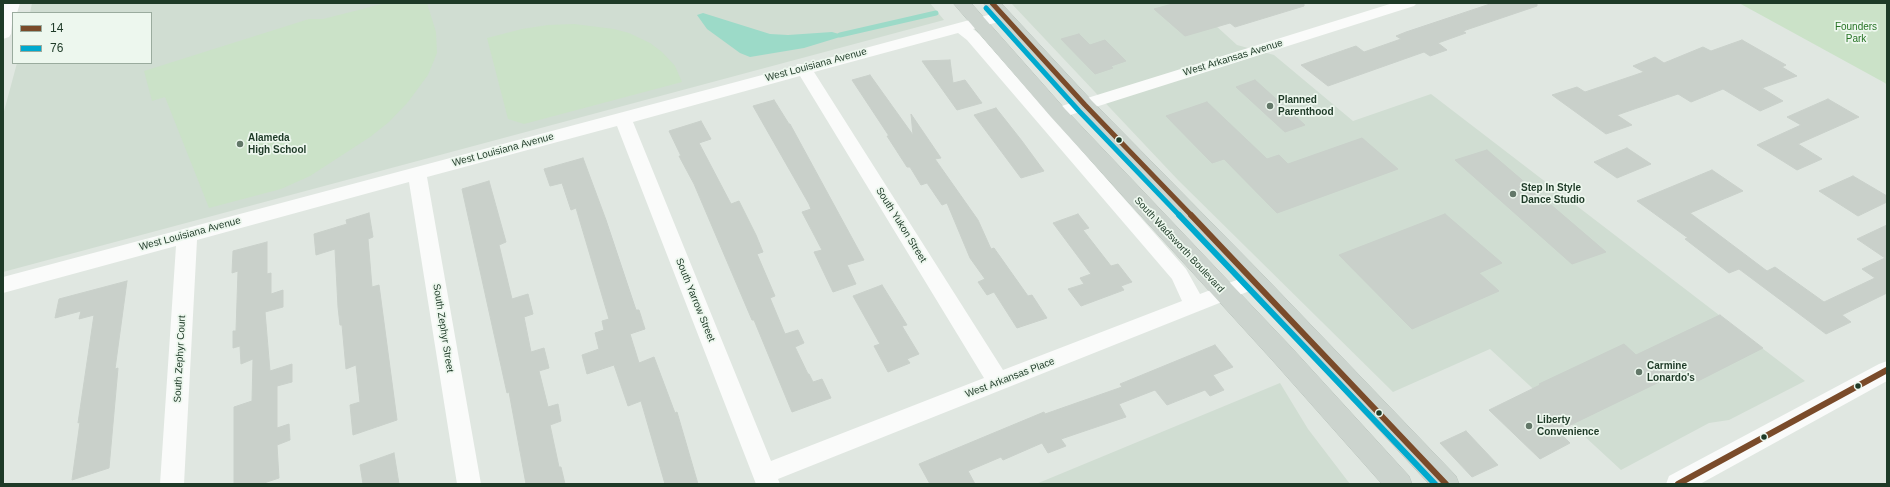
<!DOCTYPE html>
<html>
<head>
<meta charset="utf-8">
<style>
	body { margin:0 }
	#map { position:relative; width:1890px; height:487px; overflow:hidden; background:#e0e7e1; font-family:Arial,sans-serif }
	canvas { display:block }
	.frame { position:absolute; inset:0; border:4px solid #1e3a27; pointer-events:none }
	.legend { position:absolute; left:12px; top:12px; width:140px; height:52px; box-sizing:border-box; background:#edf7ee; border:1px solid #9aab9e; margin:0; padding:5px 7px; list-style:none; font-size:12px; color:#1e3a27 }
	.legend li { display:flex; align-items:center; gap:8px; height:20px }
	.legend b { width:20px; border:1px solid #9aab9e }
</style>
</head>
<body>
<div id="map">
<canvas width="1890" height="487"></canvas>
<div class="frame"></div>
<ul class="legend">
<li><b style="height:5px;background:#7a4b2a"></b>14</li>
<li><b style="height:5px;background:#00a9ce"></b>76</li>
</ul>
</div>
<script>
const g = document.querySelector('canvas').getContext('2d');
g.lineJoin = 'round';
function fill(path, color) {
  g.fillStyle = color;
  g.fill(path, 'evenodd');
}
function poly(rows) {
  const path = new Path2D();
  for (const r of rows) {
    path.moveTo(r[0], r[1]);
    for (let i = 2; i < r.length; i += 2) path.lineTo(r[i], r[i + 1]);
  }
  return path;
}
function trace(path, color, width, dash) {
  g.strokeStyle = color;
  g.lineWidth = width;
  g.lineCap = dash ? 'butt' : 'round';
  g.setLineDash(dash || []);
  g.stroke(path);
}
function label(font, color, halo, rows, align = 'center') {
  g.font = font + ' Arial,sans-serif';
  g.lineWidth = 3.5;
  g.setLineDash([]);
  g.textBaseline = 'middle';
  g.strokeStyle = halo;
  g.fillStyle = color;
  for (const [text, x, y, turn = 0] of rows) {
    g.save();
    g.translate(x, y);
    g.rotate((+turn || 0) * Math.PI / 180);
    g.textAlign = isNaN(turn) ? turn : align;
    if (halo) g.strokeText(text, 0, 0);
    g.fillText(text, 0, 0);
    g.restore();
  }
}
fill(poly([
	[32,3,930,3,944,20,3,272,3,115,17,63,151,63,151,13,30,13],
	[1011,3,1191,3,1237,45,1274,55,1353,121,1431,94,1805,381,1729,420,1709,423,1621,470,1490,349,1393,392,1178,180],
	[1280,383,1308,429,1350,484,1036,484]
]), '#d0ddd2');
fill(poly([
	[386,3,427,3,436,32,437,53,428,75,408,102,389,122,370,137,310,176,281,189,209,208,165,97,152,101,144,71,309,19,323,19],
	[1739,3,1887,4,1887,85,1885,83],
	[574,24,614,29,629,33,650,43,662,52,675,66,682,82,524,124,508,119,487,38,522,29,548,25]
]), '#cbe2c8');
fill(poly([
	[703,13,770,34,788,35,832,32,839,34,840,37,804,48,750,57,740,53,707,29,697,15]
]), '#9cdac8');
trace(poly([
	[840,35,936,13]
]), '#9cdac8', 5);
const building = poly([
	[1176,3,1304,3,1304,6,1235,27,1230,23,1185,36,1154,9,1176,3],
	[1493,3,1537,3,1537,6,1463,31,1466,33,1438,43,1447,50,1430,56,1424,52,1328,86,1301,65,1356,46,1364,52,1401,39,1396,36,1406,32,1493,3],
	[1079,34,1090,45,1105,40,1126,61,1111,66,1113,68,1095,74,1061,39,1079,34],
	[1742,40,1786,65,1782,67,1797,76,1762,88,1783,101,1760,111,1723,89,1691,102,1678,94,1617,115,1632,125,1606,134,1552,95,1577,87,1585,92,1644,72,1633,66,1655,57,1664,63,1703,47,1711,51,1742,40],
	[950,60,953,83,965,80,982,103,957,110,922,61,950,60],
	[870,75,913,135,911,114,941,158,935,159,978,220,991,249,994,248,1028,296,1032,295,1047,318,1017,328,994,292,987,295,978,282,985,279,970,258,947,203,942,205,927,183,921,185,910,167,907,167,887,136,889,136,852,80,870,75],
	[1255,80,1305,125,1285,132,1236,87,1255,80],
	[1828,99,1859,117,1798,144,1822,159,1797,170,1757,145,1801,125,1787,117,1828,99],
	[774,100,789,124,790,124,864,260,847,265,856,284,833,292,814,252,822,250,802,212,811,209,809,204,753,106,774,100],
	[1207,102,1267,159,1279,155,1288,164,1362,138,1398,169,1277,213,1224,159,1212,163,1166,116,1207,102],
	[996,108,1022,141,1044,171,1021,178,974,115,996,108],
	[701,121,711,139,699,143,731,204,739,201,756,235,763,252,757,254,775,296,770,298,785,334,798,330,804,343,795,347,808,374,809,374,813,382,822,379,831,398,792,412,754,320,752,320,694,184,679,156,681,156,669,131,701,121],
	[1627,148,1651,164,1617,178,1594,162,1627,148],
	[1487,150,1606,252,1572,264,1455,160,1487,150],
	[583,158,606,220,636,310,639,310,645,329,630,334,639,363,654,357,675,413,677,412,698,484,665,484,641,401,628,406,614,365,587,374,582,355,599,349,595,333,604,330,602,321,609,319,576,208,571,210,562,183,550,186,544,169,583,158],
	[1712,170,1743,191,1690,213,1767,271,1775,267,1824,302,1875,278,1862,269,1885,258,1857,239,1887,225,1887,293,1842,315,1851,322,1826,334,1739,269,1729,273,1685,239,1688,238,1637,201,1712,170],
	[1853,176,1887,196,1887,202,1858,216,1819,191,1853,176],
	[489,181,506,242,499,245,512,299,528,294,533,314,524,317,531,352,544,348,549,368,539,371,548,407,558,404,561,421,550,425,559,467,561,467,565,484,526,484,509,392,507,393,462,189,489,181],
	[369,213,373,237,368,239,372,287,379,285,397,420,353,435,350,405,360,402,356,365,346,369,342,325,340,325,338,307,335,249,316,255,314,234,347,224,346,220,369,213],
	[1078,214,1089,228,1083,230,1111,266,1118,264,1132,282,1121,286,1124,290,1081,306,1068,289,1084,284,1080,278,1091,274,1053,223,1078,214],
	[1445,214,1502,263,1479,273,1499,291,1412,329,1339,255,1445,214],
	[267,242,267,274,271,273,271,294,283,290,283,307,265,312,270,371,292,364,292,382,277,386,277,428,289,424,290,440,277,445,279,478,261,484,234,484,234,407,252,401,253,359,241,364,240,346,233,348,233,331,236,331,238,271,232,273,233,251,267,242],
	[127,281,115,369,118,368,109,468,72,480,80,422,78,423,94,315,79,319,81,311,55,318,59,299,127,281],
	[882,285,907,325,902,326,919,354,907,359,910,363,888,372,874,346,880,344,853,296,882,285],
	[1720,315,1763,348,1698,381,1684,370,1558,431,1570,443,1540,459,1489,410,1540,385,1539,384,1624,344,1636,355,1720,315],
	[1215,345,1233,367,1213,375,1224,390,1210,396,1205,390,1167,405,1155,390,1119,404,1126,417,1061,439,1066,446,1048,453,1042,443,1003,460,1001,457,968,471,975,484,930,484,919,464,1044,412,1045,414,1122,387,1120,384,1215,345],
	[1466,431,1498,465,1472,477,1440,443,1466,431],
	[394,453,399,484,363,484,360,465,394,453]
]);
fill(building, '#c9d0ca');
trace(building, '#c9d0ca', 1);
const major = poly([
	[953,3,971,3,1065,109,1291,347,1409,476,1412,484,1382,484,1273,361,1051,117,953,3],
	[983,3,1001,3,1092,101,1263,275,1456,476,1459,484,1429,484,1247,287,1078,109,983,3]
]);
trace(major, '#bac4bd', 1);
fill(poly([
	[4,3,20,3,17,13,13,13,11,34,9,37,3,39,4,3],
	[1393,3,1417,3,1414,6,1064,117,1058,119,1052,117,1186,269,1200,294,1255,273,1262,276,1265,281,1262,286,778,479,780,484,756,484,617,126,427,177,481,484,457,484,409,182,197,240,184,484,160,484,176,246,3,293,3,277,796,66,797,64,806,64,1003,11,1009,13,1011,16,1009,19,973,29,979,34,1050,115,1049,113,1052,109,1393,3],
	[958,33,967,40,1172,279,1182,301,1003,370,814,72,958,33],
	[800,76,984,378,771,461,633,122,800,76],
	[1887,361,1887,381,1700,484,1666,484,1669,476,1879,364,1887,361]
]), '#fafbfa');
fill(major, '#ccd4ce');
trace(poly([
	[992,3,1085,105,1192,216]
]), '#7a4b2a', 5);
trace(poly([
	[1191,215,1446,484],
	[1678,484,1887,370]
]), '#7a4b2a', 6);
trace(poly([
	[986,8,1079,111,1180,216]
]), '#00a9ce', 5);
trace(poly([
	[1179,215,1435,484]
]), '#00a9ce', 6);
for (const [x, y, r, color] of [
	[1270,106,4,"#627768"],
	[1119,140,3.5,"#1e3a27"],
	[240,144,4,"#627768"],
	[1513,194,4,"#627768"],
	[1639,372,4,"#627768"],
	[1858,386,3.5,"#1e3a27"],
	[1379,413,3.5,"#1e3a27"],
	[1529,426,4,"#627768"],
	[1764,437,3.5,"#1e3a27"]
]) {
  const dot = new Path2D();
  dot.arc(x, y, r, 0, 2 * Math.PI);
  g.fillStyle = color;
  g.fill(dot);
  trace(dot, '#edf7ee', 1.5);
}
label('10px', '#277325', '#edf7ee', [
	["Founders",1856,27],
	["Park",1856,39]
]);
label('10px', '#1e3a27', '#edf7ee', [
	["West Arkansas Avenue",1233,58,-17],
	["West Louisiana Avenue",816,65,-15],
	["West Louisiana Avenue",503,150,-15],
	["South Yukon Street",901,225,58],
	["West Louisiana Avenue",190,234,-15],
	["South Wadsworth Boulevard",1179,245,47],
	["South Yarrow Street",695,300,68],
	["South Zephyr Street",443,328,81],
	["South Zephyr Court",180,359,-87],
	["West Arkansas Place",1010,378,-21]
]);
label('bold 10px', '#1e3a27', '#edf7ee', [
	["Planned",1278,100],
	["Parenthood",1278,112],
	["Alameda",248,138],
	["High School",248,150],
	["Step In Style",1521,188],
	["Dance Studio",1521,200],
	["Carmine",1647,366],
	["Lonardo's",1647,378],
	["Liberty",1537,420],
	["Convenience",1537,432]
], 'left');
</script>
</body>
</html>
